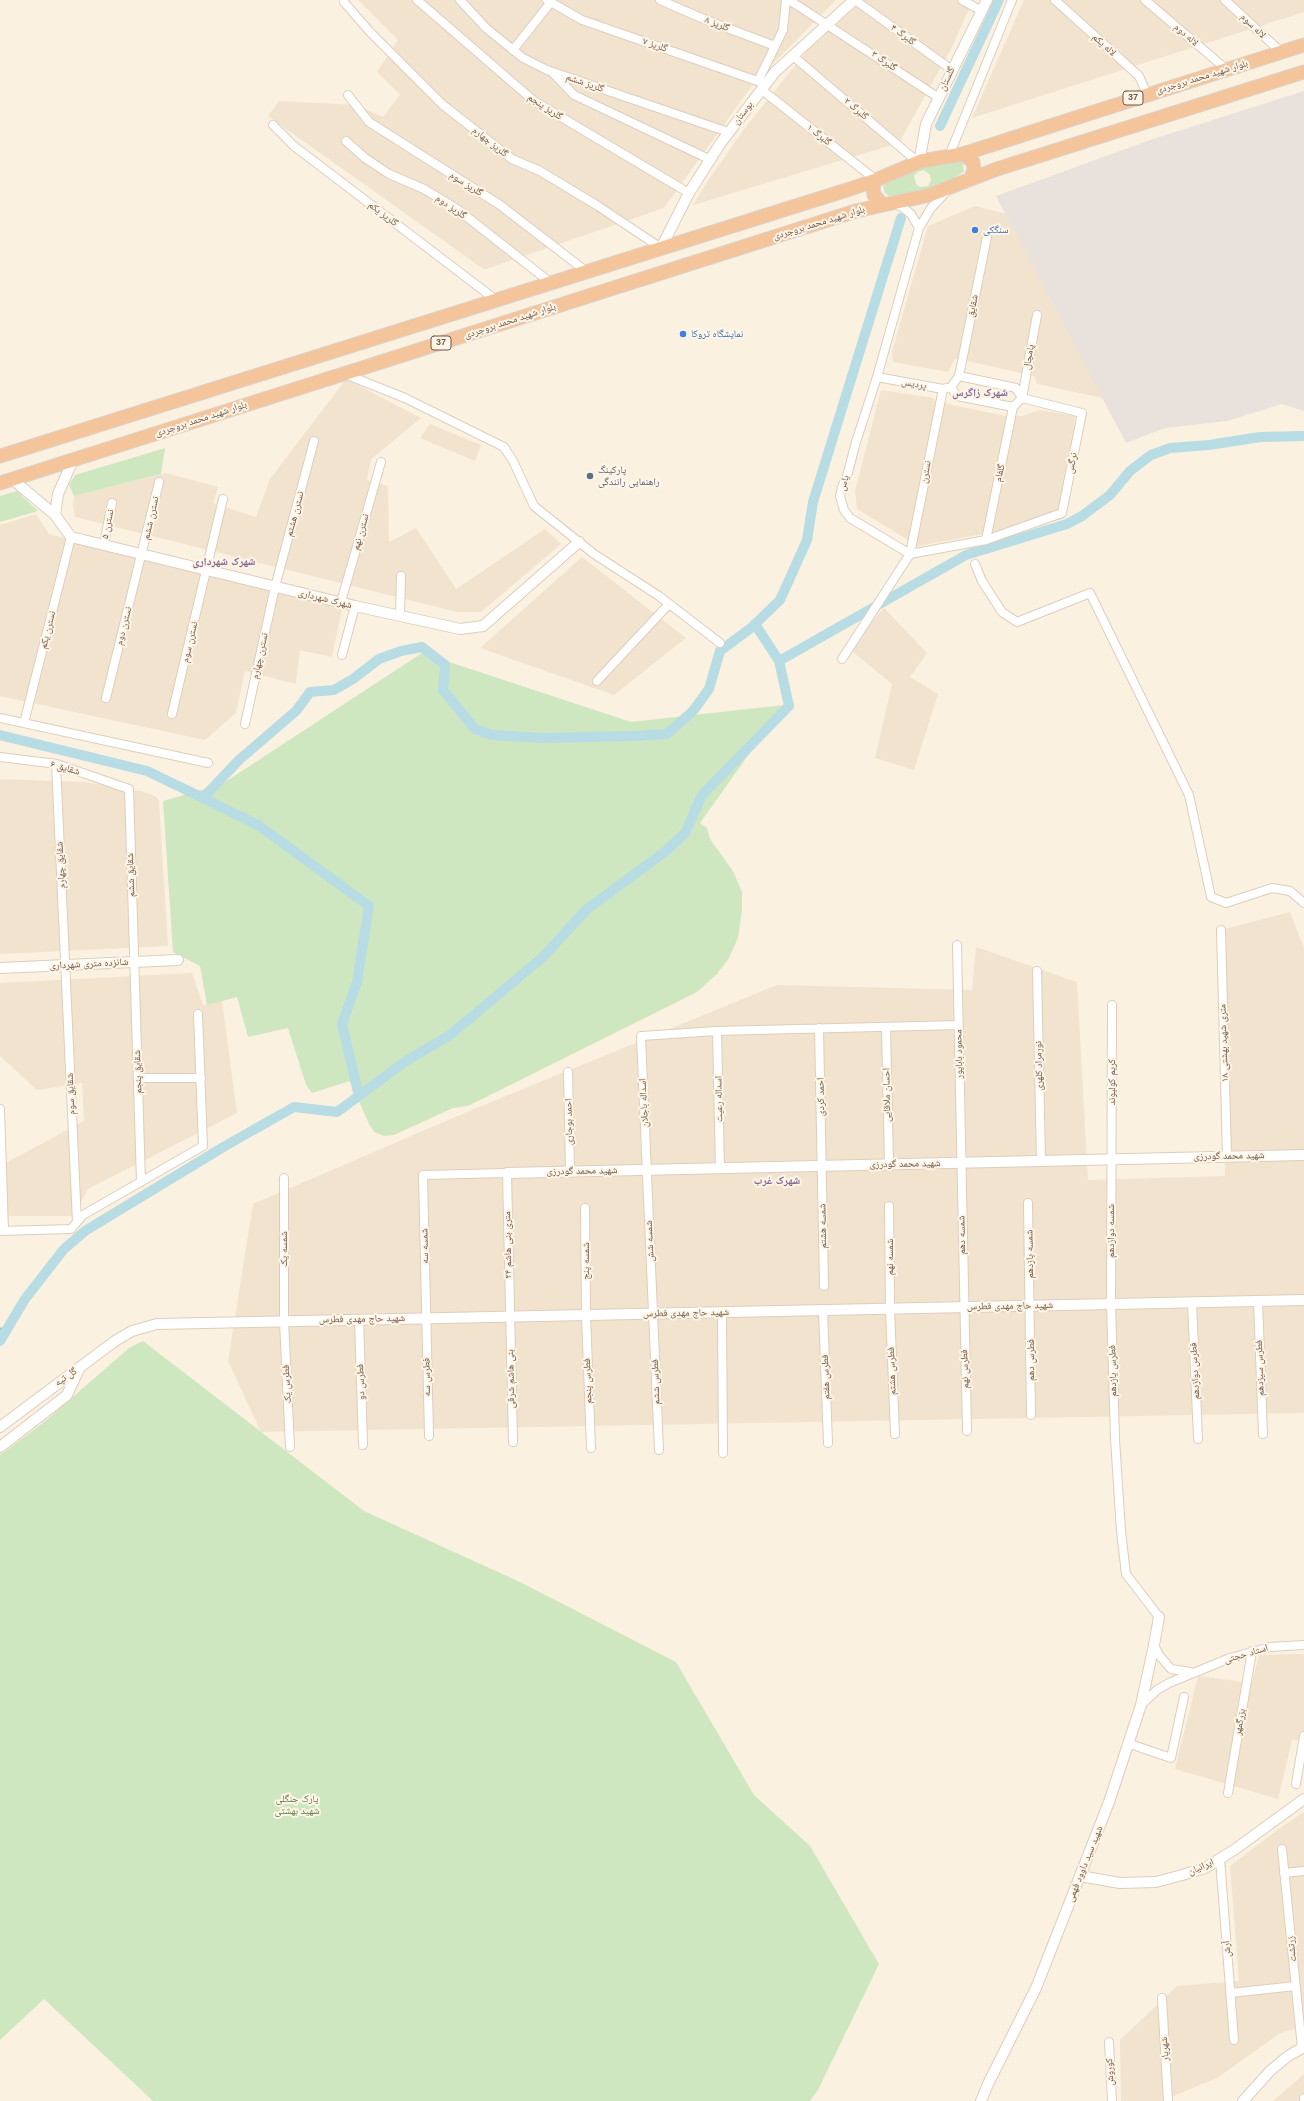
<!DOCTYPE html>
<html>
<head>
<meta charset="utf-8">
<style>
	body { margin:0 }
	canvas { display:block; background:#fbf1e0 }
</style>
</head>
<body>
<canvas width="1304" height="2101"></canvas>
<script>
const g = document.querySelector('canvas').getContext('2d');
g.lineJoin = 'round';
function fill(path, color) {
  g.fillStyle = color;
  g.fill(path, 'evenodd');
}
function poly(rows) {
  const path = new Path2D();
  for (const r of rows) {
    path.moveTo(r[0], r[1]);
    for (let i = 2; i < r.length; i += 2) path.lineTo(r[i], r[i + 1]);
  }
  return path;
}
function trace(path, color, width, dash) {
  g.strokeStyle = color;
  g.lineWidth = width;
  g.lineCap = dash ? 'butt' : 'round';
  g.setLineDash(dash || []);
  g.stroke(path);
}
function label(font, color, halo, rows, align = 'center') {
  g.font = font + ' Arial,"Noto Naskh Arabic",sans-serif';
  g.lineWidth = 4;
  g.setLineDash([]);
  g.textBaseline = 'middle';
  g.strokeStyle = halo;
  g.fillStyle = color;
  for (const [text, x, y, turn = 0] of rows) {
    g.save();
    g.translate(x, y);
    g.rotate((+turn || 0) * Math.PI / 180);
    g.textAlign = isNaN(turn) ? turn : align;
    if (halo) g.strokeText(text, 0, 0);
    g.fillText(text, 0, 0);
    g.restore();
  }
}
fill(poly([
	[358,0,836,0,753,84,664,208,486,269,482,268,268,116,279,101,355,105,383,117,400,95,377,72,398,40],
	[863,0,973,0,951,49,899,143,693,205,707,182,745,128,806,52],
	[1024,0,1304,0,1304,12,972,118],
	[975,206,1006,214,1103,398,1037,384,1034,376,972,362,955,359,948,372,893,362,892,352,928,226],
	[346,379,421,418,371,459,367,480,388,486,389,542,416,528,456,589,545,529,561,544,481,612,457,612,75,517,73,507,74,496,166,473,218,487,213,503,256,517,270,479],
	[881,390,934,398,934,401,1005,416,1022,416,1039,410,1075,416,1064,519,918,546,857,509,855,491],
	[430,424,481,445,475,461,420,438],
	[36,514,49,534,342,609,332,657,300,650,296,684,245,671,236,713,205,740,0,696,0,525],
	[582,557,686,638,614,695,480,648],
	[884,608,927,653,910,677,938,694,914,770,875,758,892,684,848,648],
	[0,779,84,782,141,791,157,797,159,801,168,946,0,954],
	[1290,912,1304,948,1304,1413,261,1432,228,1361,253,1204,462,1114,777,985,972,990,976,947,1077,982,1088,1180,1225,1176,1221,930],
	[192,973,203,1005,222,1001,237,1113,88,1189,73,1216,0,1216,0,1166,84,1121,82,1083,37,1090,0,1056,0,983],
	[1304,1654,1304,1741,1292,1740,1278,1799,1175,1769,1198,1676,1252,1683,1259,1655],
	[1304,1812,1304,2025,1279,2034,1217,2078,1161,2101,1121,2101,1120,2040,1177,1986,1239,1981,1230,1866,1280,1828],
	[1304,2074,1304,2101,1273,2101]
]), '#f2e3cf');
fill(poly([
	[1304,91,1304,411,1282,404,1227,421,1165,428,1126,443,996,196,1153,139]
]), '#e9e2dc');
fill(poly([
	[960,160,963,164,964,172,944,184,910,195,889,196,885,193,883,186,895,176,933,164],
	[924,170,930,175,931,181,928,186,920,187,916,184,914,176,918,172],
	[165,448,161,474,74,496,69,485,75,475],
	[17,491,38,511,0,522,0,496],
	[422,653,631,722,784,705,700,823,707,828,710,839,733,871,742,892,742,911,738,938,729,958,717,974,697,992,468,1106,453,1108,394,1135,384,1136,374,1132,369,1124,350,1081,312,1093,306,1085,288,1028,248,1037,237,997,207,1005,200,966,173,952,163,801,222,784],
	[143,1341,364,1511,520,1582,676,1662,754,1795,810,1846,879,1964,818,2090,810,2101,153,2101,44,1999,0,2040,0,1455,44,1422,129,1348]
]), '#cfe7c0');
trace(poly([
	[0,1329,6,1329]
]), '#9dcbd4', 3);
trace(poly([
	[940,126,999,0],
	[755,624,779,661],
	[0,735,147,771,203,798,239,760,296,711,310,692,334,690,353,679,379,659,401,651,422,647,445,665,443,690,475,729,492,735,542,738,633,736,667,734,693,711,709,689,720,651,751,628,780,600,807,540,813,502,901,218],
	[203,798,258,825,369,906,357,982,342,1024,359,1096],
	[0,1341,25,1299,64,1249,85,1231,225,1146,294,1107,337,1112,406,1061,450,1035,543,957,586,910,666,851,685,833,702,795,789,706,779,661,966,555,1067,524,1082,516,1110,495,1130,471,1151,455,1170,448,1209,445,1260,437,1304,436]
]), '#b7dce3', 10);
const minor = poly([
	[417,0,534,101,689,193],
	[460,0,486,28,523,58,547,70,728,132],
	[547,0,582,20,766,84],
	[660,0,706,20,775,46],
	[789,0,939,98],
	[855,0,952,70],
	[962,0,982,11],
	[1055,0,1139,76,1147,94],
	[1145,0,1226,69],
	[1225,0,1281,52],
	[344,2,369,31,443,105,512,159,540,171,598,206,661,248],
	[513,50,551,2],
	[793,56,919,163],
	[552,72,574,95,709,159],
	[758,81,783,30,786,0],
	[762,90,876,180],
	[348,95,369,122,500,205,587,272],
	[273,125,294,146,496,300],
	[346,141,365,158,389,174,424,189,457,209,551,283],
	[949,156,1012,0],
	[947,191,931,208,919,228,877,377,856,442,847,476,842,487,840,496,844,510,850,518,910,554,986,540,1062,513,1082,413,1022,398,1037,315],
	[894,204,902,207,911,214,919,228],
	[345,374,405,398,504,447,513,461,534,506,594,554,659,596,720,643],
	[959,376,1016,388,1022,398,1013,407,957,396,951,387,959,376],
	[959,376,987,237],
	[877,377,943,389,947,388],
	[986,540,1013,407],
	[104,544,112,503],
	[975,564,982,581,1002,612,1017,622,1090,593,1189,795,1211,897,1226,903,1272,888,1290,891,1304,903],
	[341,602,381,462],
	[400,616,401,576],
	[342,655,355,606],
	[842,659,910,554,943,389],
	[597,681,669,604],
	[106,698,159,482],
	[172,714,223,499],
	[0,718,208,763],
	[24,723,71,537],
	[245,724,275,587,314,441],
	[0,757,57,764,129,789,141,1182],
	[56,764,77,1222],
	[1221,930,1227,1156],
	[957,945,967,1431],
	[1037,971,1041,1161],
	[1112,1005,1111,1304,1115,1439,1121,1531,1126,1574,1159,1617],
	[886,1027,889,1164],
	[819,1028,824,1286],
	[717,1031,720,1168],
	[568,1072,570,1171],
	[138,1078,201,1078],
	[0,1109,4,1231],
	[284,1178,284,1321,290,1447],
	[1028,1203,1031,1415],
	[889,1206,890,1309,895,1434],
	[585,1208,586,1315,591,1448],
	[0,1231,71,1229,83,1215,203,1146,198,1014],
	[1258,1301,1263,1434],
	[1192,1302,1198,1439],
	[823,1310,828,1443],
	[722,1312,723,1453],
	[359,1319,363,1445],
	[429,1436,423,1175,507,1173,513,1442],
	[659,1450,641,1036,717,1031,958,1025],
	[1154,1645,1159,1655,1171,1669,1190,1672],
	[1141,1705,1157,1690,1169,1683,1230,1658,1270,1647,1304,1645],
	[1130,1744,1171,1758,1184,1697],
	[1296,1784,1304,1736],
	[1228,1793,1252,1651],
	[1282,1849,1302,2048],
	[1220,1859,1234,2040],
	[1284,1873,1304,1871],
	[1231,1993,1295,1986],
	[1162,1998,1168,2101],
	[1109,2042,1112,2101],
	[1304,2098,1304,2099]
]);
const tertiary = poly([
	[919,163,926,124,987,0],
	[661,248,689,193,720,144,775,72,854,0],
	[12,479,55,515,71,537,355,606,460,629,483,626,579,542],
	[55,515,58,494,73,460],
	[0,968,178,960],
	[507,1173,1304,1155],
	[0,1427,115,1341,132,1331,157,1324,1304,1300],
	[0,1447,67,1395,79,1369],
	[1080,1876,1120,1883,1156,1882,1182,1875,1205,1868,1234,1850,1304,1799],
	[981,2101,988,2084,1036,1988,1109,1802,1141,1705,1154,1645,1159,1617],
	[1243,2101,1270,2071,1288,2056,1304,2047]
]);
const trunk = poly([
	[963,154,973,162,974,169,971,179,930,195,883,205,874,195,873,187,876,180,921,161,963,154,1304,45],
	[971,179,997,169,1304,72],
	[0,456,850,189,876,180],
	[0,483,856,211,883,205]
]);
trace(minor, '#decdbd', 10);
trace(tertiary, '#decdbd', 12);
trace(trunk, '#dad3d0', 15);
trace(minor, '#fff', 8);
trace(tertiary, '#fff', 10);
trace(trunk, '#f4c49a', 13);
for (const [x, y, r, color] of [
	[975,230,4,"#3f7fe0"],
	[683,334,4,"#3f7fe0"],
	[590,476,4,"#5c6f8a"]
]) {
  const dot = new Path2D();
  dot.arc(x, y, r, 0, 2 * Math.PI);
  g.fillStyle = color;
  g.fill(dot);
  trace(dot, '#fef5e6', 1.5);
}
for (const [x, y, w] of [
	[1133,98,20],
	[441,343,20]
]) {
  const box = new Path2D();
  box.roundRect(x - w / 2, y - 7, w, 14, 3);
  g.fillStyle = '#fef5e6';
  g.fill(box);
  trace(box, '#705749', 1);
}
label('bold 9px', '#705749', null, [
	["37",1133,98],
	["37",441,343]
]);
label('10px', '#705749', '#fef5e6', [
	["گلریز ۸",717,24,21],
	["لاله سوم",1253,26,44],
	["گلبرگ ۴",903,35,36],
	["لاله دوم",1186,35,41],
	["گلریز ۷",655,45,19],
	["لاله یکم",1104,45,42],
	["گلبرگ ۳",884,61,34],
	["بلوار شهید محمد بروجردی",1202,77,-17],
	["گلستان",947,79,-65],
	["گلریز ششم",585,83,19],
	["گلریز پنجم",545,107,33],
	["گلبرگ ۲",856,109,40],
	["بوستان",743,113,-52],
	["گلبرگ ۱",819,135,38],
	["گلریز چهارم",490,142,38],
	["گلریز سوم",466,184,32],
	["گلریز دوم",451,207,34],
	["گلریز یکم",383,214,37],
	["بلوار شهید محمد بروجردی",819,223,-17],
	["شقایق",973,306,-79],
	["بلوار شهید محمد بروجردی",510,321,-18],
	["پامچال",1029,357,-80],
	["پردیس",914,384,10],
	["بلوار شهید محمد بروجردی",201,419,-18],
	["نرگس",1072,463,-79],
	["نسترن",926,472,-79],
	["گلفام",1000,473,-78],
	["یاس",844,483,-72],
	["نسترن هشتم",295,514,-75],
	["نسترن ششم",151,518,-77],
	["نسترن ۵",108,524,-79],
	["نسترن نهم",361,532,-74],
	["شهرک شهرداری",325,599,14],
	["نسترن دوم",124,626,-76],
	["نسترن یکم",48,630,-76],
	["نسترن سوم",190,642,-77],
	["نسترن چهارم",260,656,-77],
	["شقایق ۶",65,768,16],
	["شقایق چهارم",61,865,-93],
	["شقایق ششم",131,875,-92],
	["شانزده متری شهرداری",89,964,-3],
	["۱۸ متری شهید بهشتی",1224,1043,-92],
	["محمود باباپور",959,1054,-91],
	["نورمراد کلهری",1039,1066,-91],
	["شقایق پنجم",138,1072,-92],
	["کریم کولیوند",1112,1082,-90],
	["شقایق سوم",71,1094,-93],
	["احسان ملاقایی",887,1095,-91],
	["احمد کردی",821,1097,-91],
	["اسداله رعیت",719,1099,-91],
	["اسداله باجلان",644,1103,-93],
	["احمد بوجاری",569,1122,-91],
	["شهید محمد گودرزی",1229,1156,-1],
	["شهید محمد گودرزی",905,1164,-1],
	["شهید محمد گودرزی",582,1171,-1],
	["شمسه هشتم",823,1226,-91],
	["شمسه دوازدهم",1111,1231,-90],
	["شمسه دهم",962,1235,-91],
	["شمسه شش",650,1241,-93],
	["۲۴ متری بنی هاشم",508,1245,-91],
	["شمسه سه",425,1246,-91],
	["شمسه یک",284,1249,-90],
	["شمسه یازدهم",1030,1254,-91],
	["شمسه نهم",890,1257,-90],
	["شمسه پنج",586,1261,-90],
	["شهید حاج مهدی فطرس",1010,1306,-1],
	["شهید حاج مهدی فطرس",686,1313,-1],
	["شهید حاج مهدی فطرس",362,1319,-1],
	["فطرس دهم",1031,1360,-90],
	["فطرس سیزدهم",1260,1368,-92],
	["فطرس نهم",965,1369,-92],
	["فطرس هشتم",892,1371,-92],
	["فطرس یازدهم",1113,1371,-91],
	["فطرس دوازدهم",1195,1371,-93],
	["گل تپه",66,1377,-35],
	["فطرس سه",427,1377,-91],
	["فطرس هفتم",826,1377,-92],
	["بنی هاشم شرقی",511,1379,-91],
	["فطرس پنجم",588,1381,-92],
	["فطرس دو",361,1382,-92],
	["فطرس ششم",656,1382,-92],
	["فطرس یک",287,1384,-93],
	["استاد حجتی",1246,1654,-16],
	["بزرگمهر",1240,1722,-80],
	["شهید سید داوود فهمی",1085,1864,-68],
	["ایرانیان",1201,1867,-24],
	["آرش",1227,1949,-95],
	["زرتشت",1292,1949,-96],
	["شهریار",1165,2049,-94],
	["کوروش",1110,2072,-93]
]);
label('10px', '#366cbe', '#fef5e6', [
	["سنگکی",983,230],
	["نمایشگاه تروکا",691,334]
], 'left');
label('10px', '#4e5e75', '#fef5e6', [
	["پارکینگ",598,470],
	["راهنمایی رانندگی",598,482]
], 'left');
label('10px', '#547b44', '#fef5e6', [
	["پارک جنگلی",297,1799],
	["شهید بهشتی",297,1811]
]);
label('bold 11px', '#846593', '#fef5e6', [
	["شهرک زاگرس",980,393],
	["شهرک شهرداری",224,562],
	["شهرک غرب",777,1181]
]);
</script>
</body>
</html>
